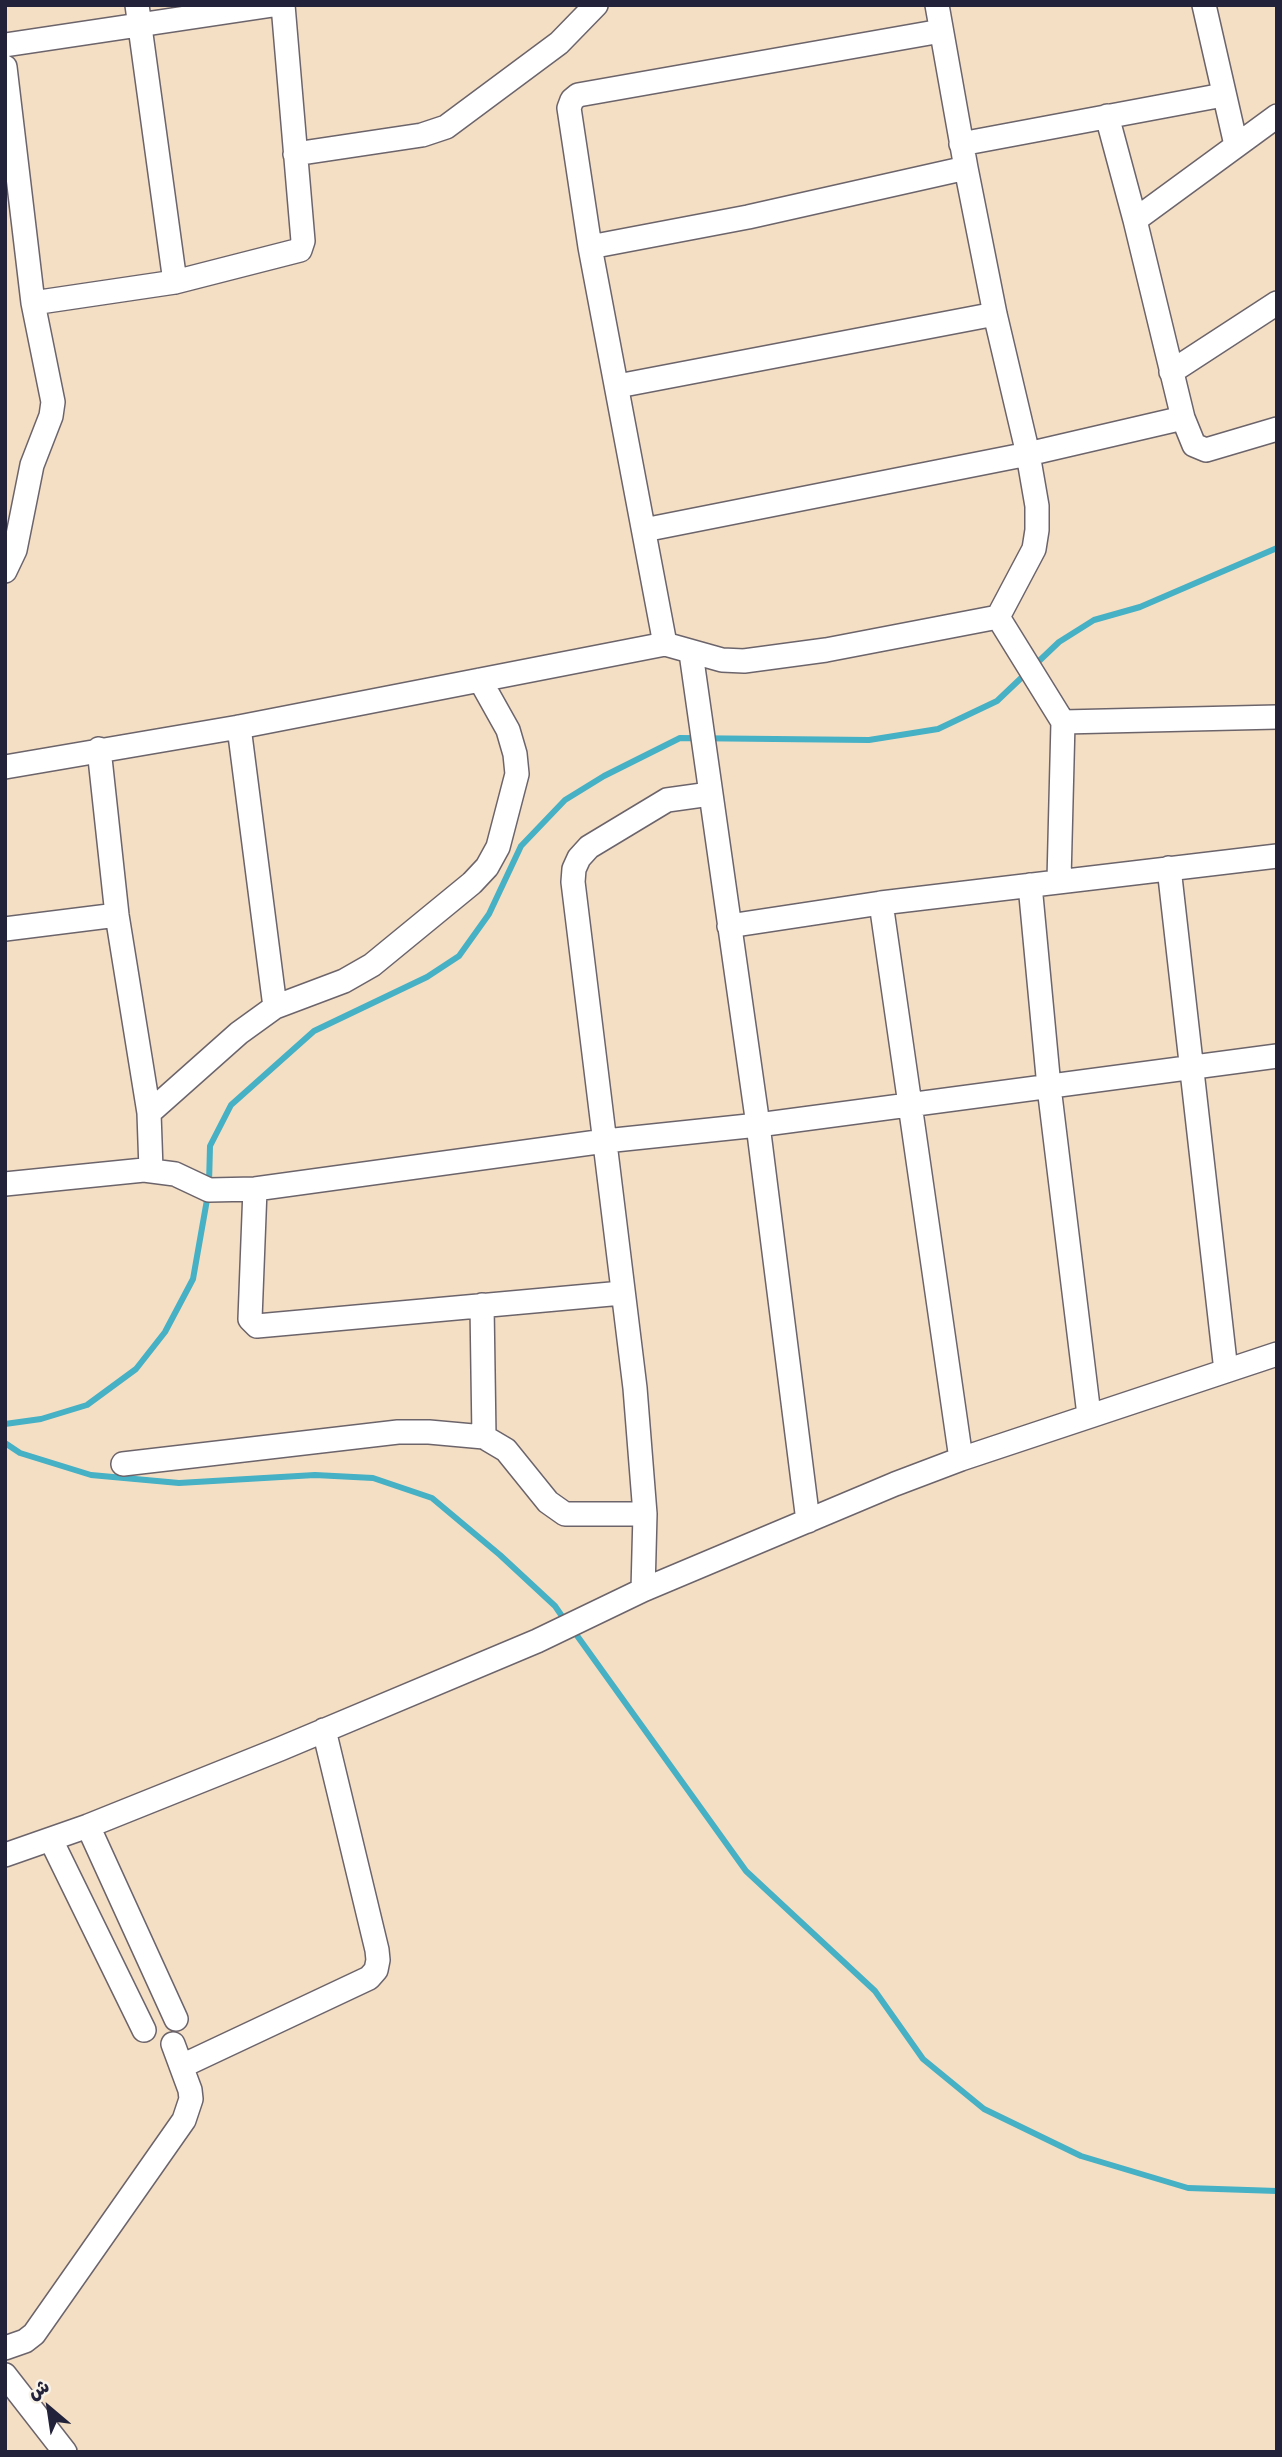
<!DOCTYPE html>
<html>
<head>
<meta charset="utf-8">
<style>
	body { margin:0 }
	#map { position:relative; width:1282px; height:2457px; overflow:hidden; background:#f4dfc4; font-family:Itim,"Playpen Sans Arabic",sans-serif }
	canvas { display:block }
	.frame { position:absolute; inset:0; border:7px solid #22223b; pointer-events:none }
	.north { position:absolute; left:14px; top:2373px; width:70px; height:70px; -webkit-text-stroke:5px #f7f3e8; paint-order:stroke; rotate:331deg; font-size:19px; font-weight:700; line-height:28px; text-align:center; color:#22223b }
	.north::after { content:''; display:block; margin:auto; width:24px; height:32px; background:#22223b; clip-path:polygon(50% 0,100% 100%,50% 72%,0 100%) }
</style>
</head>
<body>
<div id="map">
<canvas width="1282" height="2457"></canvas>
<div class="frame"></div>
<div class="north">ش</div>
</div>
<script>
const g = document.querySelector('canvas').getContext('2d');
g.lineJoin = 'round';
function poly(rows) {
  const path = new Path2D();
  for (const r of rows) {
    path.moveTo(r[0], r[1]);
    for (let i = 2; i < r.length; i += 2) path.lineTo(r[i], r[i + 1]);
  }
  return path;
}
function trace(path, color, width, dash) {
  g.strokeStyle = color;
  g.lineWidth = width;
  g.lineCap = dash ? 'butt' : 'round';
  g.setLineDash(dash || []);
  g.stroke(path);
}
trace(poly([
	[209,1184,210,1146,231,1105,314,1031,427,977,459,956,489,914,521,846,565,800,604,776,680,738,869,740,938,729,997,701,1059,642,1094,620,1140,607,1277,548],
	[5,1424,41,1419,87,1405,136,1369,165,1332,193,1279,208,1194],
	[5,1443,20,1453,91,1475,179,1483,315,1475,373,1478,432,1498,500,1555,555,1606,566,1622],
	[573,1630,746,1871,875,1991,923,2059,984,2109,1081,2156,1188,2188,1277,2191]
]), '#46b0c5', 6);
const minor = poly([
	[137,5,175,282],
	[937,5,966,168,995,314,1028,454,1037,506,1037,530,1034,549,998,617],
	[1204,5,1236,145],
	[941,31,578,95,572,100,569,108,590,247,665,644,722,660,744,661,826,650,998,617],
	[5,45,273,5],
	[5,67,33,303,53,402,51,416,32,465,15,550,5,571],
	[1107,116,1135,220],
	[1277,116,1135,220,1183,418,1194,445,1206,450,1277,429],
	[961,144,1223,95],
	[295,154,422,135,446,127,559,43,596,5],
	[590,247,748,217,966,168],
	[33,303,175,282,300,250,303,241,283,5],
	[1171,372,1277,303],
	[618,386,995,314],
	[644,530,1028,454,1183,418],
	[998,617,1063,722,1277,717],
	[691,653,758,1125,808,1521],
	[99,749,117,915,149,1113,151,1170],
	[5,767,239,727,665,644],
	[1169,868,1226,1371],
	[1059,880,1063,722],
	[1030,885,1049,1087,1089,1415],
	[881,903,961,1459],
	[729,926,881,903,1277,856],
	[5,929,117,915],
	[275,1007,344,981,372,965,472,883,487,867,498,847,517,774,515,754,508,730,480,680],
	[149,1113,239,1033,275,1007,239,727],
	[5,1184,144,1170,175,1174,209,1190,255,1189,605,1141,758,1125,1277,1056],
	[255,1189,250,1319,257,1326,622,1293],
	[482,1305,484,1437],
	[123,1464,398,1432,429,1432,484,1437,506,1450,548,1502,565,1514,645,1514],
	[643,1590,645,1514,635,1388,573,882,574,869,579,858,589,847,667,800,710,794],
	[88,1826,176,2019],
	[51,1840,144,2030],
	[5,1855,88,1826,280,1749,537,1641,643,1590,895,1484,961,1459,1277,1354],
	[182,2066,369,1978,376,1970,378,1960,377,1950,324,1730],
	[5,2348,25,2341,34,2334,184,2120,191,2099,190,2090,173,2044],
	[5,2375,65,2452]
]);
trace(minor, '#6c646b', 26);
trace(minor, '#fff', 23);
</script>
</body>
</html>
